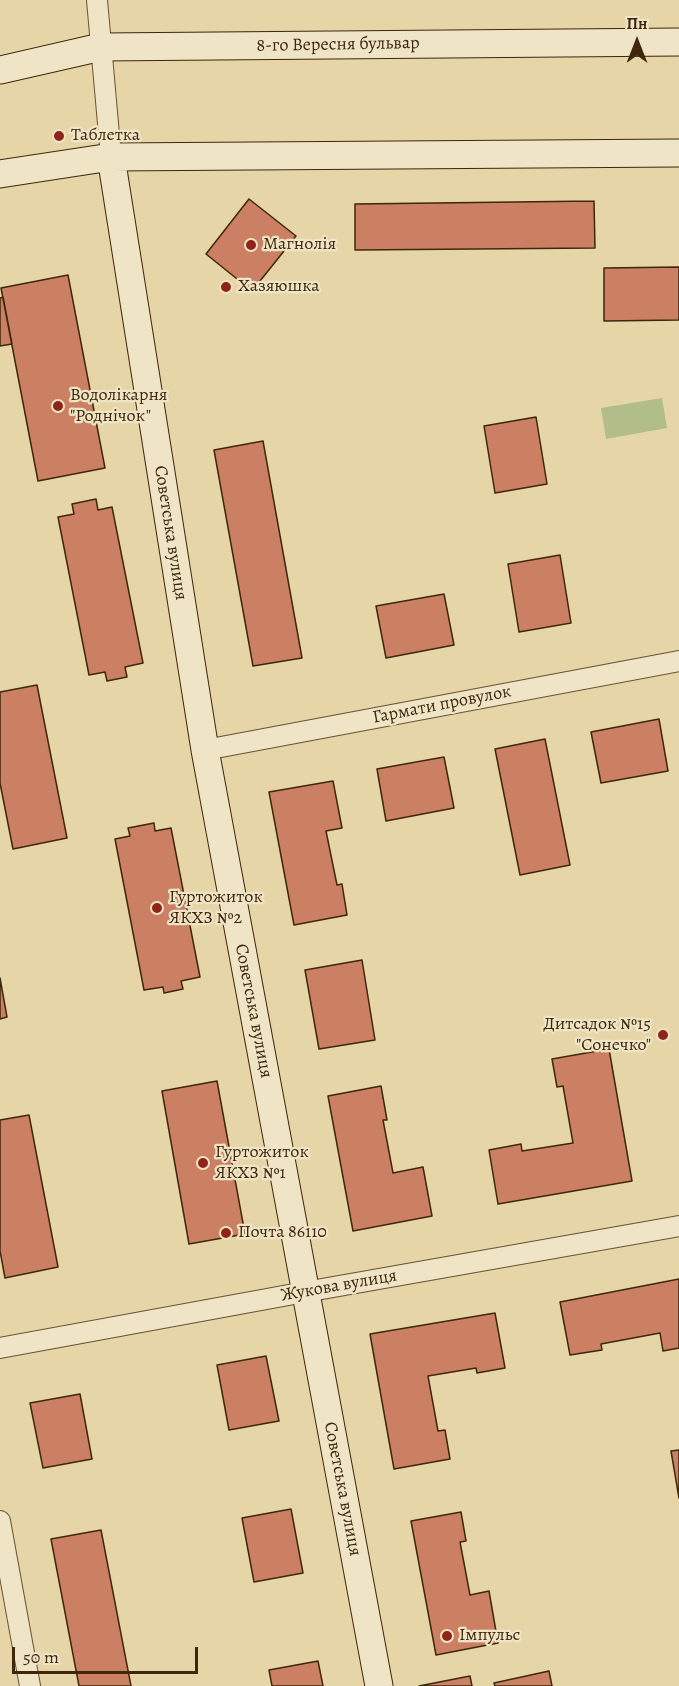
<!DOCTYPE html>
<html>
<head>
<meta charset="utf-8">
<style>
	body { margin:0 }
	#map { position:relative; width:679px; height:1686px; overflow:hidden; background:#e6d5a7; font-family:Alegreya,serif }
	canvas { display:block }
	.north { position:absolute; left:607px; top:12px; width:60px; height:60px; -webkit-text-stroke:4px #efe4c6; paint-order:stroke; rotate:0deg; font-size:16px; font-weight:700; line-height:24px; text-align:center; color:#3e270b }
	.north::after { content:''; display:block; margin:auto; width:21px; height:27px; background:#3e270b; clip-path:polygon(50% 0,100% 100%,50% 72%,0 100%) }
	.scale { position:absolute; left:12px; top:1647px; width:186px; height:27px; box-sizing:border-box; border:3px solid #3e270b; border-top:0; padding-left:8px; font-size:18px; line-height:21px; white-space:nowrap; color:#3e270b; -webkit-text-stroke:4px #efe4c6; paint-order:stroke }
</style>
</head>
<body>
<div id="map">
<canvas width="679" height="1686"></canvas>
<div class="north">Пн</div>
<div class="scale">50 m</div>
</div>
<script>
const g = document.querySelector('canvas').getContext('2d');
g.lineJoin = 'round';
function fill(path, color) {
  g.fillStyle = color;
  g.fill(path, 'evenodd');
}
function poly(rows) {
  const path = new Path2D();
  for (const r of rows) {
    path.moveTo(r[0], r[1]);
    for (let i = 2; i < r.length; i += 2) path.lineTo(r[i], r[i + 1]);
  }
  return path;
}
function trace(path, color, width, dash) {
  g.strokeStyle = color;
  g.lineWidth = width;
  g.lineCap = dash ? 'butt' : 'round';
  g.setLineDash(dash || []);
  g.stroke(path);
}
function label(font, color, halo, rows, align = 'center') {
  g.font = font + ' Alegreya,serif';
  g.lineWidth = 4.5;
  g.setLineDash([]);
  g.textBaseline = 'middle';
  g.strokeStyle = halo;
  g.fillStyle = color;
  for (const [text, x, y, turn = 0] of rows) {
    g.save();
    g.translate(x, y);
    g.rotate((+turn || 0) * Math.PI / 180);
    g.textAlign = isNaN(turn) ? turn : align;
    if (halo) g.strokeText(text, 0, 0);
    g.fillText(text, 0, 0);
    g.restore();
  }
}
fill(poly([
	[662,398,667,428,606,439,601,408]
]), '#b1be8a');
const building = poly([
	[249,199,296,236,252,291,206,254,249,199],
	[594,201,595,248,355,250,355,204,594,201],
	[679,267,679,320,604,321,604,268,679,267],
	[68,275,105,468,38,481,1,288,68,275],
	[3,297,12,344,0,346,0,298,3,297],
	[536,417,547,484,495,493,484,426,536,417],
	[263,441,302,658,253,666,214,450,263,441],
	[96,499,98,510,112,507,143,663,125,667,127,677,107,681,105,672,89,675,58,517,74,514,72,504,96,499],
	[560,555,571,623,519,632,508,564,560,555],
	[444,594,454,645,386,658,376,606,444,594],
	[37,685,67,838,13,849,0,783,0,692,37,685],
	[659,719,668,771,601,783,591,732,659,719],
	[545,739,570,865,520,875,495,749,545,739],
	[444,757,454,808,386,821,377,769,444,757],
	[333,781,342,828,326,831,337,885,342,884,347,915,294,925,269,792,333,781],
	[154,823,155,831,171,828,200,977,181,981,183,989,164,993,163,987,144,990,115,839,130,836,128,828,154,823],
	[362,960,375,1040,319,1049,305,970,362,960],
	[0,978,7,1017,0,1019,0,978],
	[609,1049,632,1181,498,1204,489,1150,521,1144,522,1151,573,1143,563,1086,557,1087,552,1059,609,1049],
	[217,1081,245,1234,189,1244,162,1091,217,1081],
	[381,1086,387,1120,383,1120,393,1173,423,1167,432,1216,353,1231,328,1096,381,1086],
	[29,1115,58,1267,5,1278,0,1251,0,1120,29,1115],
	[679,1279,679,1348,663,1351,660,1333,601,1344,602,1350,570,1355,560,1302,679,1279],
	[495,1313,505,1368,477,1373,476,1368,428,1376,438,1431,445,1430,450,1459,394,1469,370,1334,495,1313],
	[266,1356,279,1421,229,1430,217,1365,266,1356],
	[80,1394,92,1459,43,1468,30,1403,80,1394],
	[679,1450,679,1498,671,1451,679,1450],
	[291,1509,303,1573,254,1582,242,1518,291,1509],
	[461,1512,466,1541,460,1542,470,1595,489,1591,498,1643,436,1655,411,1521,461,1512],
	[101,1530,131,1686,79,1686,51,1539,101,1530],
	[318,1661,323,1686,272,1686,269,1670,318,1661],
	[549,1671,552,1686,495,1686,494,1683,549,1671],
	[470,1676,472,1686,419,1686,470,1676]
]);
fill(building, '#cb8063');
trace(building, '#3e270b', 1.5);
const street = poly([
	[97,0,111,157],
	[205,750,679,661],
	[0,1348,305,1292,679,1226],
	[0,1521,30,1686]
]);
const secondary = poly([
	[0,70,101,47,679,42],
	[111,157,205,750,379,1686],
	[0,174,111,157,679,153]
]);
trace(street, '#685232', 22);
trace(secondary, '#3e270b', 29);
trace(street, '#efe4c6', 20);
trace(secondary, '#efe4c6', 27);
for (const [x, y, r, color] of [
	[59,136,6,"#8f2418"],
	[251,245,6,"#8f2418"],
	[226,287,6,"#8f2418"],
	[58,406,6,"#8f2418"],
	[157,908,6,"#8f2418"],
	[663,1035,6,"#8f2418"],
	[203,1163,6,"#8f2418"],
	[226,1233,6,"#8f2418"],
	[447,1636,6,"#8f2418"]
]) {
  const dot = new Path2D();
  dot.arc(x, y, r, 0, 2 * Math.PI);
  g.fillStyle = color;
  g.fill(dot);
  trace(dot, '#efe4c6', 2);
}
label('18px', '#3e270b', '#efe4c6', [
	["8-го Вересня бульвар",338,45,-1],
	["Советська вулиця",170,533,81],
	["Гармати провулок",442,705,-11],
	["Советська вулиця",253,1011,79],
	["Жукова вулиця",339,1286,-10],
	["Советська вулиця",342,1489,79]
]);
label('18px', '#3e270b', '#efe4c6', [
	["Таблетка",71,136],
	["Магнолія",263,245],
	["Хазяюшка",238,287],
	["Водолікарня",70,396],
	["\"Роднічок\"",70,417],
	["Гуртожиток",169,898],
	["ЯКХЗ №2",169,919],
	["Дитсадок №15",651,1025,"right"],
	["\"Сонечко\"",651,1046,"right"],
	["Гуртожиток",215,1153],
	["ЯКХЗ №1",215,1174],
	["Почта 86110",238,1233],
	["Імпульс",459,1636]
], 'left');
</script>
</body>
</html>
